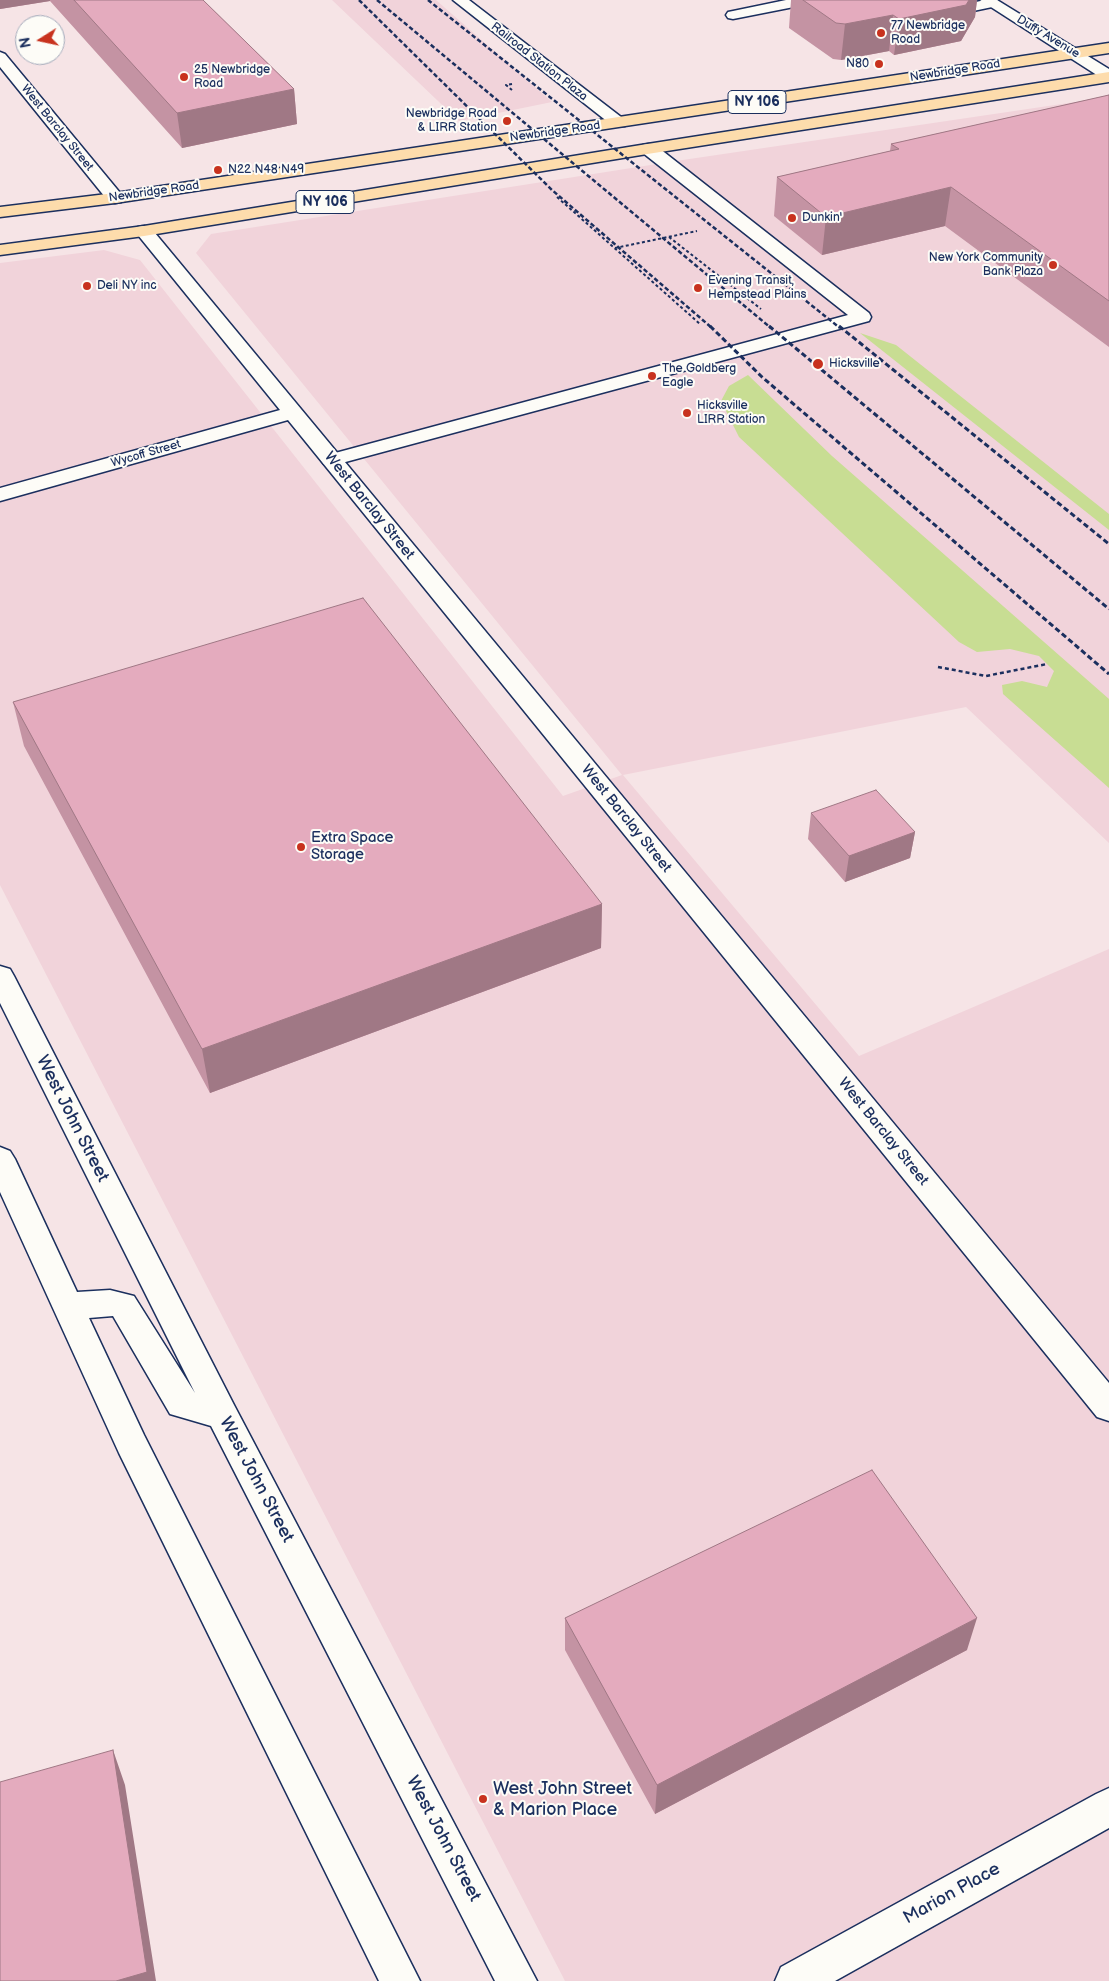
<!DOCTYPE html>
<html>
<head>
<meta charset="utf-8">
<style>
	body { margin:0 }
	#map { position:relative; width:1109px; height:1981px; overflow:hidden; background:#f6e4e6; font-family:"Balsamiq Sans",sans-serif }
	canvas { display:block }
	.north { position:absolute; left:15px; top:15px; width:50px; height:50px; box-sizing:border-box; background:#fdfcf7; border:1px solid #a3aaba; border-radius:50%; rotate:260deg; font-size:14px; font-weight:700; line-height:20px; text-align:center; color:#1b2f5e }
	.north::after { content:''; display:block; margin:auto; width:18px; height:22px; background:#c8321e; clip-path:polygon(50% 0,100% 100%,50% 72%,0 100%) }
</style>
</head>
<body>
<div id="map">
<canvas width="1109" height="1981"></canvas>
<div class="north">N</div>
</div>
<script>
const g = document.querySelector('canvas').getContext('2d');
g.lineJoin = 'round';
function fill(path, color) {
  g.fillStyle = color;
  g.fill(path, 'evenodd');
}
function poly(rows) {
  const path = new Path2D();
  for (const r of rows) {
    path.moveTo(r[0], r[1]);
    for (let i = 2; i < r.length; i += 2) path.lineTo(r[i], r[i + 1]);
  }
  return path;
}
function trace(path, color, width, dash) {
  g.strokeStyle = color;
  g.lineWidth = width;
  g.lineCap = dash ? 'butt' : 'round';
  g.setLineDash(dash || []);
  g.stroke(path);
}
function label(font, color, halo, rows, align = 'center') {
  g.font = font + ' "Balsamiq Sans",sans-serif';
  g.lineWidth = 4;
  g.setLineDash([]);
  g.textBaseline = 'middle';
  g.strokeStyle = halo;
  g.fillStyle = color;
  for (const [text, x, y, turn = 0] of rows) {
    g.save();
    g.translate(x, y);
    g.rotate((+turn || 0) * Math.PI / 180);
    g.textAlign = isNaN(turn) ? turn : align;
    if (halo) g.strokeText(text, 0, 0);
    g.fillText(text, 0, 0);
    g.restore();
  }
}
fill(poly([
	[332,0,436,0,552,102,459,121],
	[1109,97,1109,843,966,707,623,775,859,1056,1109,949,1109,1981,565,1981,0,885,0,263,104,250,140,260,563,796,622,775,196,253,211,234,676,161]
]), '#f1d3da');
fill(poly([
	[860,333,896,345,1109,514,1109,530],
	[748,375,832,456,1109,699,1109,788,1003,694,1002,685,1022,681,1047,687,1054,671,1039,656,1010,649,977,652,959,642,739,437,721,401,729,386]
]), '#c8dd93');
const service = poly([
	[786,0,816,0,814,3,809,4,733,19,728,18,726,15,728,12,733,11,786,0],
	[985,0,997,0,999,3,997,6,940,18,935,17,933,14,935,11,985,0],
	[649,144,655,145,869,313,871,317,869,321,338,464,331,466,324,464,321,460,324,456,848,315,643,153,641,149,643,145,649,144]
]);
const minor = poly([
	[453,0,469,0,625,120,627,123,625,126,613,126,453,0],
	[0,52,5,54,121,194,124,198,121,202,115,203,109,202,0,67,0,52],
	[144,226,150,227,1109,1383,1109,1421,1097,1417,288,420,0,501,0,488,280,410,138,235,135,231,138,227,144,226],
	[1109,1788,1109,1828,835,1981,775,1981,781,1967,1096,1794,1109,1788]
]);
const tertiary = poly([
	[980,0,997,0,1109,69,1109,81,1103,79,980,0]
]);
const secondary = poly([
	[0,966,10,969,14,976,234,1405,537,1981,495,1981,211,1426,170,1414,113,1316,89,1318,144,1435,420,1981,379,1981,119,1453,0,1192,0,1147,10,1151,15,1159,77,1292,110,1290,134,1296,195,1393,0,1003,0,966]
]);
const primary = poly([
	[1109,43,1109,53,115,203,0,217,0,207,115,193,1109,43],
	[1109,72,1109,82,641,155,144,236,0,255,0,245,144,226,641,145,1109,72]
]);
trace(service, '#1b2f5e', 3);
trace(minor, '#1b2f5e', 3);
trace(tertiary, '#1b2f5e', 3);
trace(secondary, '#1b2f5e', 3);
trace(primary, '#1b2f5e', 3);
trace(poly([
	[512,84,506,85,512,90],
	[557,197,700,324],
	[669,237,761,309],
	[615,248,697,231]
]), '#1b2f5e', 2, [3, 2.5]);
trace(poly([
	[938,667,986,676,1047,664]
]), '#1b2f5e', 2.5, [4, 3]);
fill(service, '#fdfcf7');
fill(minor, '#fdfcf7');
fill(tertiary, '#fdfcf7');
fill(secondary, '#fdfcf7');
fill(primary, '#fddcac');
trace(poly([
	[359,0,552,190,712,328],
	[377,0,771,328],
	[428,0,840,328]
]), '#1b2f5e', 2.5, [4.5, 2.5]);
trace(poly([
	[710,326,762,377,1109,674],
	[769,326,1109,609],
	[839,326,1109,544]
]), '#1b2f5e', 3, [5.5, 3]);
fill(poly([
	[0,0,203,0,294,89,297,124,182,148,50,1,0,9],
	[791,0,977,0,975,17,961,41,894,55,889,51,841,60,833,59,789,28],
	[1109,95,1109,347,945,226,822,255,774,216,777,177,890,151,891,144],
	[13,702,602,904,601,948,210,1093,24,746],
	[811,813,915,832,910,858,845,882,808,839],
	[565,1618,967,1650,655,1814,565,1650]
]), '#c493a3');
fill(poly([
	[0,0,50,0,50,1,0,9],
	[969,0,977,0,975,17,961,41,894,55,899,19],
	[893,15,889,51,841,60,845,24],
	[294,89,297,124,182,148,177,113],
	[951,187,945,226,822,255,826,217],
	[915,832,910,858,845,882,849,856],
	[602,904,601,948,210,1093,202,1049],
	[977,1618,967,1650,655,1814,657,1785],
	[113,1750,125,1785,156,1981,116,1981]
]), '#a07885');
const building = poly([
	[74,0,203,0,294,89,177,113,74,0],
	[803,0,969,0,966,5,899,19,893,15,845,24,836,23,803,0],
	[1109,95,1109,301,951,187,826,217,777,177,899,149,891,144,1109,95],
	[363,598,602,904,202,1049,13,702,363,598],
	[876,790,915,832,849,856,811,813,876,790],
	[872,1470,977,1618,657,1785,565,1618,872,1470],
	[113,1750,147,1972,116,1981,0,1981,0,1782,113,1750]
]);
fill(building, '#e4abbe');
trace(building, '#a07885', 1);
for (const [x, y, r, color] of [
	[881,33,5,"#c8321e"],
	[879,64,5,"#c8321e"],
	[184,77,5,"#c8321e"],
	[507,121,5,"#c8321e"],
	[218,170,5,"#c8321e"],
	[792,218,5,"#c8321e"],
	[1053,265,5,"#c8321e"],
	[87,286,5,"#c8321e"],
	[698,288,5,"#c8321e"],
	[818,364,6,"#c8321e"],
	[652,376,5,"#c8321e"],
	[687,413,5,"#c8321e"],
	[301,847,5,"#c8321e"],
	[483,1799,5,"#c8321e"]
]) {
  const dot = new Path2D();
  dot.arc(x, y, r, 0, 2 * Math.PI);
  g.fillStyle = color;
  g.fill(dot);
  trace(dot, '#fdfcf7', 2);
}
label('12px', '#1b2f5e', '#fdfcf7', [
	["77 Newbridge",891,26],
	["Road",891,40],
	["N80",869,64,"right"],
	["25 Newbridge",194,70],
	["Road",194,84],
	["Newbridge Road",497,114,"right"],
	["& LIRR Station",497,128,"right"],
	["N22 N48 N49",228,170],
	["Dunkin'",802,218],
	["New York Community",1043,258,"right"],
	["Bank Plaza",1043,272,"right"],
	["Evening Transit,",708,281],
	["Hempstead Plains",708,295],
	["Deli NY inc",97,286],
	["Hicksville",829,364],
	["The Goldberg",662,369],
	["Eagle",662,383],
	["Hicksville",697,406],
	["LIRR Station",697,420]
], 'left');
label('12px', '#1b2f5e', '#fdfcf7', [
	["Duffy Avenue",1048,37,31],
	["Railroad Station Plaza",539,62,38],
	["Newbridge Road",955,71,-9],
	["West Barclay Street",57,128,51],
	["Newbridge Road",555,132,-8],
	["Newbridge Road",154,192,-8],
	["Wycoff Street",146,454,-16]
]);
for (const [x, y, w] of [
	[757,102,58],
	[325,202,58]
]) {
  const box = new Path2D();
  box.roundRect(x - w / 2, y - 11.5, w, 23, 4);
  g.fillStyle = '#fdfcf7';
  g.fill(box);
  trace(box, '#1b2f5e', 1);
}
label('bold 14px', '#1b2f5e', null, [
	["NY 106",757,102],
	["NY 106",325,202]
]);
label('15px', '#1b2f5e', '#fdfcf7', [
	["West Barclay Street",369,506,51],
	["West Barclay Street",626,819,51],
	["West Barclay Street",883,1132,51]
]);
label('15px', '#1b2f5e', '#fdfcf7', [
	["Extra Space",311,838],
	["Storage",311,855]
], 'left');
label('18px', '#1b2f5e', '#fdfcf7', [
	["West John Street",72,1119,63],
	["West John Street",256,1480,62],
	["West John Street",443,1839,62],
	["Marion Place",952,1894,-29]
]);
label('18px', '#1b2f5e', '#fdfcf7', [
	["West John Street",493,1789],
	["& Marion Place",493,1810]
], 'left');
</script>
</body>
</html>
